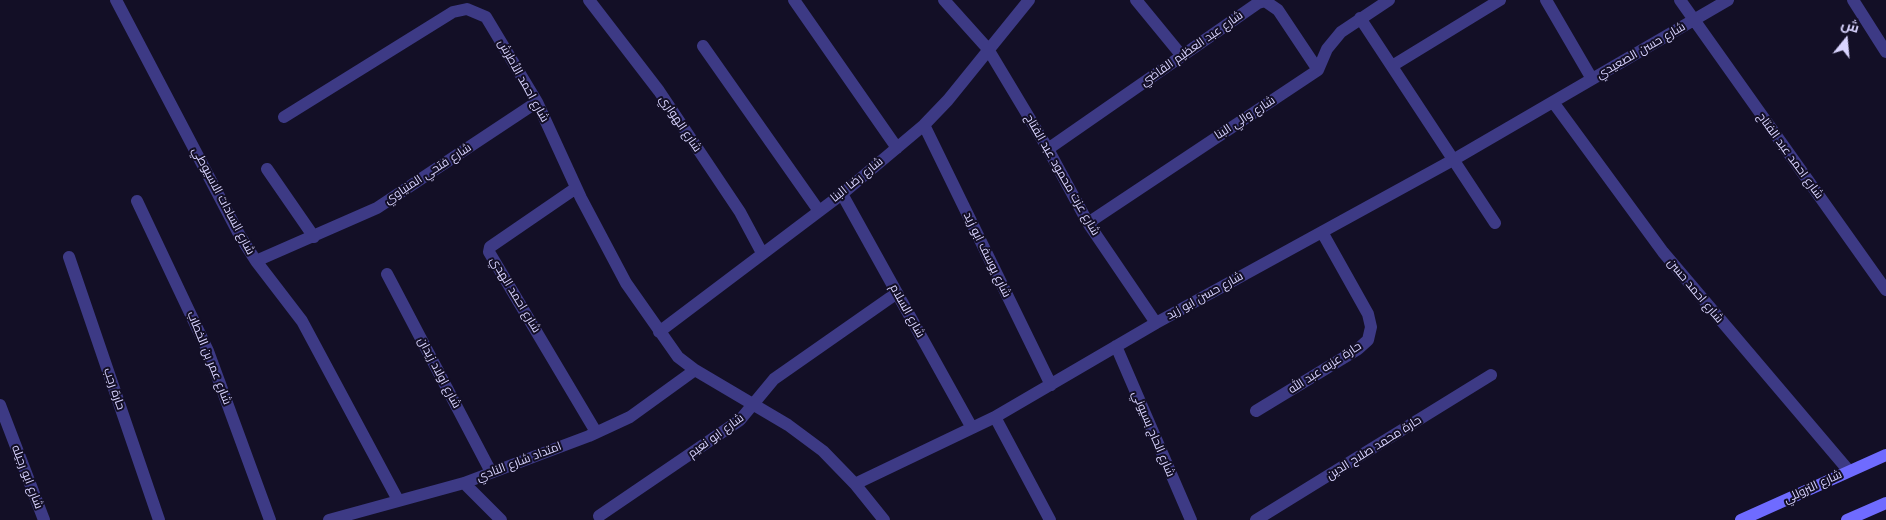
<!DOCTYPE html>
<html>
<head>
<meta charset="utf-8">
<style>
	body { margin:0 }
	#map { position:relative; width:1886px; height:520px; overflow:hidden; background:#130f26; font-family:Helvetica,Cairo,sans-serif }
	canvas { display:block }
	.north { position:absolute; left:1821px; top:15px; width:50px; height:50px; -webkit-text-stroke:4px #130f26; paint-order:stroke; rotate:17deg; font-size:14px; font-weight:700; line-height:20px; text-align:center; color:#d9d4ff }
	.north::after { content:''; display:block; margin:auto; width:18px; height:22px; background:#d9d4ff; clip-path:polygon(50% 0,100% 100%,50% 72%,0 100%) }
</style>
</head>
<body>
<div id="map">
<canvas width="1886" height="520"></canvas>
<div class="north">ش</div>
</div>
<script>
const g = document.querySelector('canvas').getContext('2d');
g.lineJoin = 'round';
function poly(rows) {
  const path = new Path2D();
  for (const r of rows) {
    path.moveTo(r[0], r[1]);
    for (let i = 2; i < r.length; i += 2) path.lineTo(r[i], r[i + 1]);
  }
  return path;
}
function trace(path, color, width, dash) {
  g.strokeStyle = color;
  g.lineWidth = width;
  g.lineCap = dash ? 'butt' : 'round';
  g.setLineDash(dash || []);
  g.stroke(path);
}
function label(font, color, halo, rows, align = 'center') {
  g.font = font + ' Helvetica,Cairo,sans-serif';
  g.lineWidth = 4;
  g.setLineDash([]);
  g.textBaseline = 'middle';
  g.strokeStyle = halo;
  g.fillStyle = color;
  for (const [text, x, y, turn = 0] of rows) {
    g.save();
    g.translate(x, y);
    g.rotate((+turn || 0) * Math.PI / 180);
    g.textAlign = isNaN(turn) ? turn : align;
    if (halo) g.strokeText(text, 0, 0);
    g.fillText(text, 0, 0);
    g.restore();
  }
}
trace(poly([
	[116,0,240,236,256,261,302,321,398,500],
	[589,0,659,91,740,212,762,253],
	[794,0,897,148],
	[944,0,988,49,1048,149,1088,223,1156,323],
	[1136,0,1182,56],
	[1546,0,1592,79],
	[1680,0,1886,290],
	[1853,0,1886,52],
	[1360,18,1495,223],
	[703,46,819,211],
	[1392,66,1500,0],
	[1553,102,1663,252,1849,471],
	[284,117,453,12,467,9,486,17,537,102,581,198,626,283,678,357,695,370,788,425,823,451,855,484,884,520],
	[924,125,1051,385],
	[1048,149,1258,3,1265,1,1278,10,1318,70],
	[267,169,314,237],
	[576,188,490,247,489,252,596,432],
	[842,194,972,428],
	[137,201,208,351,270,520],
	[1088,223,1318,70,1327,49,1341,32,1389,0],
	[69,257,159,520],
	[256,261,377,208,537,102],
	[387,274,491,472],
	[659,332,842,194,924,125,948,100,1029,0],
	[1116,346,1191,520],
	[0,405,44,520],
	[1256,411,1358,349,1368,340,1371,327,1368,314,1322,232],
	[995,417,1050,520],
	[464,483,501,520],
	[855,484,995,417,1156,323,1453,160,1728,0],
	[599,516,740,420,774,379,897,293],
	[329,520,464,483,589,436,630,417,695,370],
	[1256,520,1491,375]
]), '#3d3a85', 12);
trace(poly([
	[1741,520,1886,455],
	[1847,520,1886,503]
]), '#6f6bff', 12);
label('12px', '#d9d4ff', '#130f26', [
	["شارع عبد العظيم القاضي",1192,49,-35],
	["شارع حسن الصعيدي",1641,51,-30],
	["شارع احمد الأطرش",523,81,61],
	["شارع والي البنا",1245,118,-33],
	["شارع الهواري",680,124,56],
	["شارع احمد عبد الفتاح",1790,156,54],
	["شارع فتحي المنياوي",428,174,-33],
	["شارع عزت محمود عبد الفتاح",1062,175,60],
	["شارع رضا البنا",857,180,-39],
	["شارع السادات الاسيوطي",223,201,62],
	["شارع يوسف ابو زيد",987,255,64],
	["شارع احمد حسن",1695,291,50],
	["شارع احمد الهدي",515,295,59],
	["شارع حسن ابو زيد",1205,296,-29],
	["شارع السلام",907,311,61],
	["شارع عمر بن الخطاب",209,358,68],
	["حارة عزبه عبد الله",1325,368,-33],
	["شارع اولاد زيدان",439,373,62],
	["حارة رجب",114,389,71],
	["شارع الحاج بسيوني",1153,434,67],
	["شارع ابو نعيم",716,436,-36],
	["حارة محمد صلاح الدين",1374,448,-32],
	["امتداد شارع النادي",519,462,-21],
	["شارع ابو رجيله",27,477,69],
	["شارع التروللي",1813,487,-25]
]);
</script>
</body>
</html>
